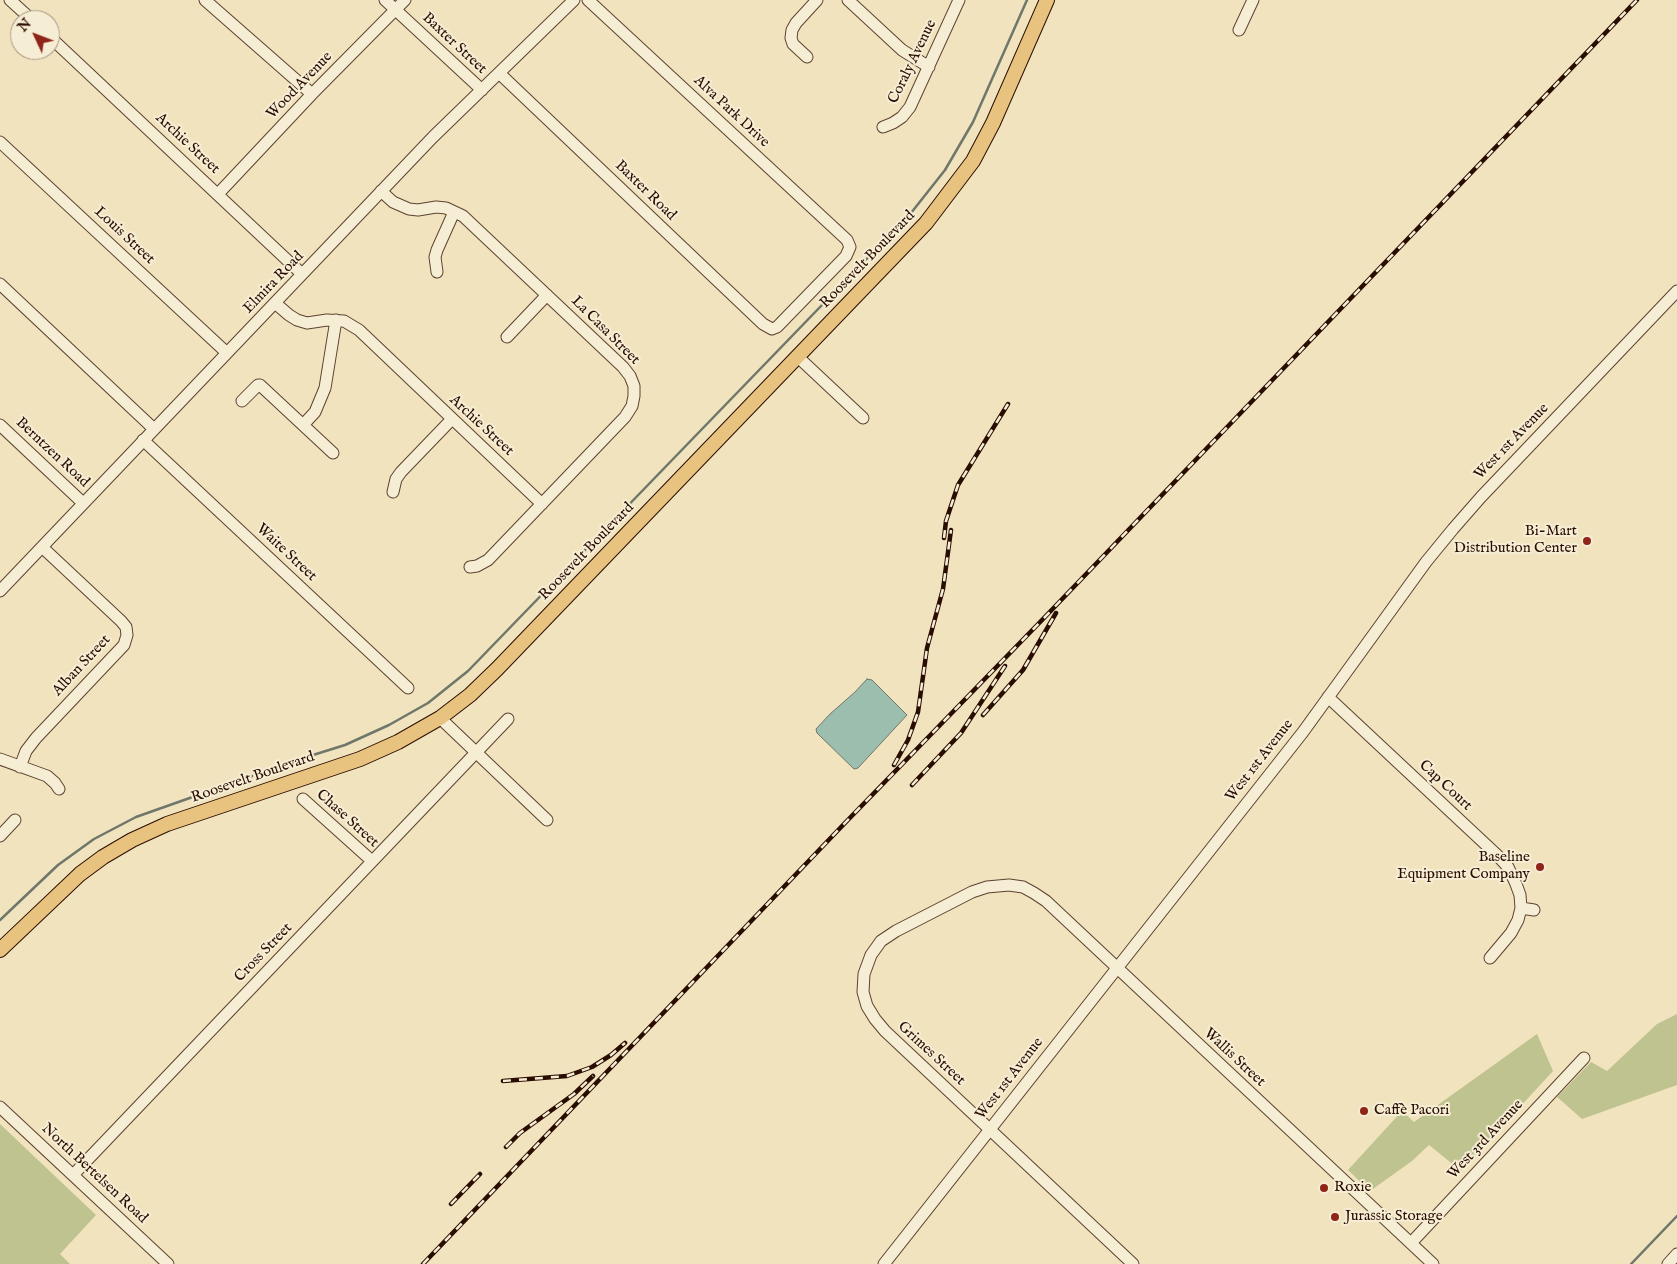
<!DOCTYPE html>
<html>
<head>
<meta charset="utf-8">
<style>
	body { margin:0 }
	#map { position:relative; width:1677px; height:1264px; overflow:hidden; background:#f1e3be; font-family:"IM FELL English",serif }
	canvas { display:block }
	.north { position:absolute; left:10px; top:10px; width:50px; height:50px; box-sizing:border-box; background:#f6edd5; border:1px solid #a49380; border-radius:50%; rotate:313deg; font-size:14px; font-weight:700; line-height:20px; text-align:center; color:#2a0d01 }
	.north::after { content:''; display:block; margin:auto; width:18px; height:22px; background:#8f2418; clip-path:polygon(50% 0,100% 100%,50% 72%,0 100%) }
</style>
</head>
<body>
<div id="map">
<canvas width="1677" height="1264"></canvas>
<div class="north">N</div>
</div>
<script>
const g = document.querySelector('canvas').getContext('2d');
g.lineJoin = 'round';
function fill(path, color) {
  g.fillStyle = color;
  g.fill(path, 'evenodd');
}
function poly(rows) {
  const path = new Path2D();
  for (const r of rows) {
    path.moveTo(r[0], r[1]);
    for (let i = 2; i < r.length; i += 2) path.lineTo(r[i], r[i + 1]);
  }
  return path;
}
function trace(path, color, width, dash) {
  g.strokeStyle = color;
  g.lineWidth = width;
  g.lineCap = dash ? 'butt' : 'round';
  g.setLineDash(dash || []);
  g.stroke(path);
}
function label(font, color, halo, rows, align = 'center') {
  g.font = font + ' "IM FELL English",serif';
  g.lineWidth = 4;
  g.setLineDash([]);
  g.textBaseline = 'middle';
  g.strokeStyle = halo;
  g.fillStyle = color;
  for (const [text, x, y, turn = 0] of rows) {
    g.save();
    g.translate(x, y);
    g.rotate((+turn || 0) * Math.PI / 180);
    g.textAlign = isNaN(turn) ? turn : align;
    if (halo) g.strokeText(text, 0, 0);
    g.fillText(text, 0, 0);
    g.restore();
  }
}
fill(poly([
	[1677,1014,1677,1085,1582,1119,1557,1097,1591,1062,1607,1071,1657,1024],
	[1537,1034,1553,1071,1461,1171,1429,1145,1412,1161,1370,1191,1348,1170,1402,1111,1414,1122],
	[0,1124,96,1215,60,1254,70,1264,0,1264]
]), '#bec38f');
const water = poly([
	[867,679,872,680,907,715,858,768,854,769,817,733,816,729,830,714,855,692,867,679]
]);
fill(water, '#9bbeaf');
trace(water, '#6e7769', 1);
trace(poly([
	[297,760,345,745,389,725,428,703,468,671,911,213,945,170,973,122,1027,0],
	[0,920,58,865,94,839,136,817,252,776],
	[1631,1264,1677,1216]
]), '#6e7769', 2.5);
const minor = poly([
	[10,0,32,20],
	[205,0,312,94],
	[385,0,482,90],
	[848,0,902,50,929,67],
	[1239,30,1253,0],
	[50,37,302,274],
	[807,57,793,44,791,38,792,30,796,23,817,0],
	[499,73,763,324,772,329,777,327,846,256,850,247,847,240,588,0],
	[883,127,893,123,902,117,910,107,959,0],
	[0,142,227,353],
	[381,191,393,202,409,209,418,210,436,207,446,208,463,216,623,367,630,376,634,386,634,396,632,406,625,417,488,560,477,566,470,567],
	[218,194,312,94,405,0],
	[437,272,435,257,437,250,454,212],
	[0,284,154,429],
	[275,303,289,315,297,320,307,323,327,320,344,321,359,330,542,504],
	[507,337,547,295],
	[798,357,863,418],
	[242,401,258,385,260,385,333,453],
	[0,425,83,503],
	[303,425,315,412,325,388,336,320],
	[143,440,408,688],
	[393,492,396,479,401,472,452,419],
	[0,591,433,137,574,0],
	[1328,697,1497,855,1508,867,1516,884,1520,895,1521,908,1518,920,1511,933,1490,958],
	[440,718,547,820],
	[0,759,47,776,55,783,59,789],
	[20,767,26,751,36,738,124,645,127,635,126,627,121,621,42,547],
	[303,799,372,861],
	[0,836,15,820],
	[1521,908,1534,910],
	[0,1107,168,1264],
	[73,1175,508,719],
	[1411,1243,1584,1058],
	[884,1264,1303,732,1426,562,1453,529,1481,497,1677,291],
	[1133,1264,885,1031,875,1019,867,1006,863,992,864,974,871,955,881,941,896,931,972,892,987,887,1009,885,1023,887,1034,893,1046,901,1433,1264],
	[1668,1264,1677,1254]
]);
const major = poly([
	[0,950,80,874,103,857,132,840,167,824,360,759,398,742,440,718,470,695,497,669,926,223,973,161,993,123,1047,0]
]);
trace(minor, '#5c4230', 13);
trace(major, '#2a0d01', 16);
trace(minor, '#f6edd5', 11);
trace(major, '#e8c27f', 14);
const rail = poly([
	[944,538,946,521,958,485,1008,404],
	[983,715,1023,670,1056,613],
	[894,765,908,740,918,712,927,648,943,589,951,530],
	[912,785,961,733,1005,666],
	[503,1081,567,1076,592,1067,611,1055,625,1043],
	[506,1147,520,1133,574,1094,593,1076],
	[451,1204,480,1174],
	[423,1264,844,824,1043,619,1637,0]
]);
trace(rail, '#2a0d01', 4.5);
trace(rail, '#f6edd5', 2.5, [8]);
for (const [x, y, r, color] of [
	[1587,541,5,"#8f2418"],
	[1540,867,5,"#8f2418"],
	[1364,1111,5,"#8f2418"],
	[1324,1188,5,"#8f2418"],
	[1335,1217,5,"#8f2418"]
]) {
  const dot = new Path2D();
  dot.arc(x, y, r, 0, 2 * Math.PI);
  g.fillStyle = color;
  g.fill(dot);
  trace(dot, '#f6edd5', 2);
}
label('15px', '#2a0d01', '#f6edd5', [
	["Baxter Street",454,44,43],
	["Coraly Avenue",913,62,-64],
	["Wood Avenue",300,86,-46],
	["Alva Park Drive",731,112,43],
	["Archie Street",187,144,43],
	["Baxter Road",645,191,44],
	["Louis Street",124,236,43],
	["Roosevelt Boulevard",868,260,-46],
	["Elmira Road",274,283,-46],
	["La Casa Street",605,331,45],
	["Archie Street",481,426,43],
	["West 1st Avenue",1512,442,-46],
	["Berntzen Road",52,453,43],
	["Roosevelt Boulevard",587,552,-46],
	["Waite Street",286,553,43],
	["Alban Street",82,666,-47],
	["West 1st Avenue",1260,761,-52],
	["Roosevelt Boulevard",253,778,-19],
	["Cap Court",1445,786,43],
	["Chase Street",347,819,42],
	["Cross Street",264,953,-46],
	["Grimes Street",931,1054,43],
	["Wallis Street",1234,1058,43],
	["West 1st Avenue",1010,1079,-52],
	["West 3rd Avenue",1486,1140,-47],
	["North Bertelsen Road",94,1174,43]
]);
label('15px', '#2a0d01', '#f6edd5', [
	["Bi-Mart",1577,532,"right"],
	["Distribution Center",1577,549,"right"],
	["Baseline",1530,858,"right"],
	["Equipment Company",1530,875,"right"],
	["Caffè Pacori",1374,1111],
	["Roxie",1334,1188],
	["Jurassic Storage",1345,1217]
], 'left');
</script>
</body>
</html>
